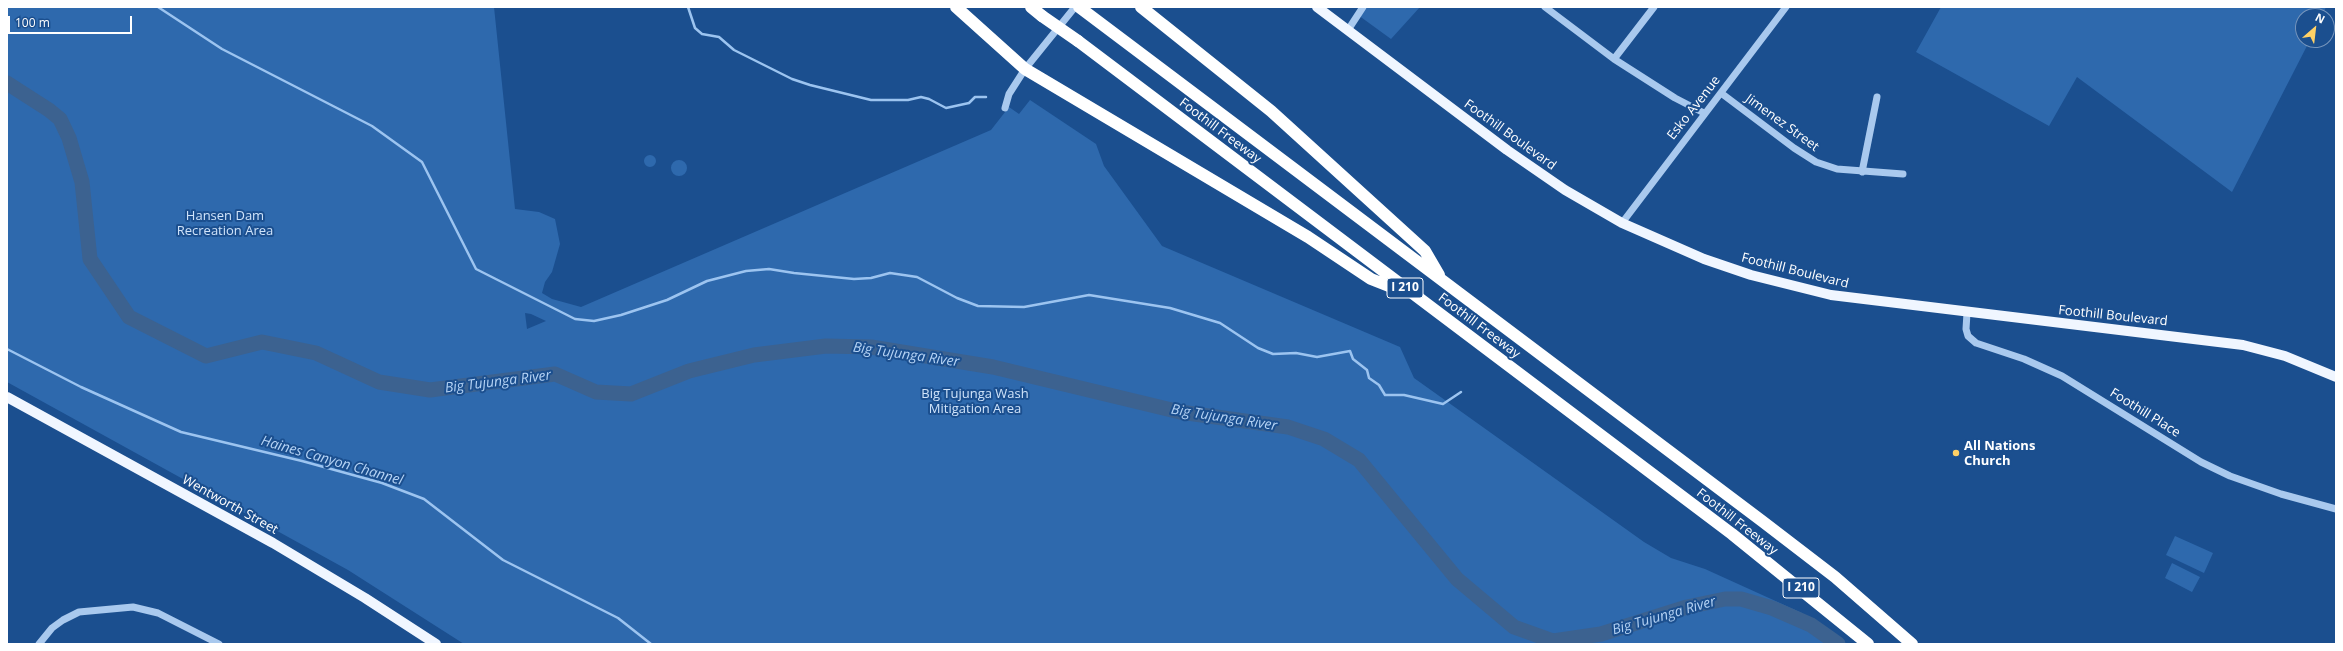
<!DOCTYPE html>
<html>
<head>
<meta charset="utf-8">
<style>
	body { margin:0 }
	#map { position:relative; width:2343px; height:651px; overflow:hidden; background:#1b4f8f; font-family:"Open Sans",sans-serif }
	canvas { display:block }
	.frame { position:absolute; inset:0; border:8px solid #fff; pointer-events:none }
	.north { position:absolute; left:2295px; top:8px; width:40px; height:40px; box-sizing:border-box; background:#1b4f8f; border:1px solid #7695bc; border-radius:50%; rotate:28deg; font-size:11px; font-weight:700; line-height:16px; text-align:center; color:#fff }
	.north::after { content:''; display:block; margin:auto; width:14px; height:18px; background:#ffd166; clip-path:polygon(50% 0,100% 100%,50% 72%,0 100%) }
	.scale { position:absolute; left:8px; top:16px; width:124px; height:18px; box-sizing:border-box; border:2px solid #fff; border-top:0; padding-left:5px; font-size:12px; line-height:14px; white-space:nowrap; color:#fff; -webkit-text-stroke:3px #1b4f8f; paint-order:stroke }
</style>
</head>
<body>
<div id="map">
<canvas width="2343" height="651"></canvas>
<div class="frame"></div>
<div class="north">N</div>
<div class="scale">100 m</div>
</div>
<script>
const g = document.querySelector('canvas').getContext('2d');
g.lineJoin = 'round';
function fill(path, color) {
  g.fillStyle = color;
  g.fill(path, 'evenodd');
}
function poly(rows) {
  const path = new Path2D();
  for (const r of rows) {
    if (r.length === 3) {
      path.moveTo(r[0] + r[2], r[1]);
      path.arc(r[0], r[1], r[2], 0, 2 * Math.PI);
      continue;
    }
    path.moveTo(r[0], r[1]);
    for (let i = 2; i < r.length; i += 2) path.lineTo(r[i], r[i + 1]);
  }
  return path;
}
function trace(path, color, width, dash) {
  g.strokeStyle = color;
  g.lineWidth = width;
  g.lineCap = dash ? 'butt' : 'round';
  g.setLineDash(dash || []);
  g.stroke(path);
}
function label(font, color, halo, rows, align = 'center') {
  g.font = font + ' "Open Sans",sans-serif';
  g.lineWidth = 4;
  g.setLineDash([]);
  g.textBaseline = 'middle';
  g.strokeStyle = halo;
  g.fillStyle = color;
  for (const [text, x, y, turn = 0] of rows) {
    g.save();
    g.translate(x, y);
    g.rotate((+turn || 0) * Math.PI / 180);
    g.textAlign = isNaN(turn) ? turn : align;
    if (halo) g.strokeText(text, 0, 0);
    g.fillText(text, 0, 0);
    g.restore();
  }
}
fill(poly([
	[7,7,494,7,515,209,539,212,555,219,560,244,552,272,545,282,542,293,552,299,581,307,991,130,1009,107,1019,114,1030,100,1096,144,1104,166,1162,246,1400,347,1414,378,1644,542,1671,558,1705,569,1802,613,1839,644,464,644,348,570,7,382],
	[525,313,531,314,546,321,527,329],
	[1364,7,1420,7,1391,39,1358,15],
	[1941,7,2326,7,2322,16,2303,16,2303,40,2310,40,2232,192,2077,77,2049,126,1916,52],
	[650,161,6],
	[679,168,8],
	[2175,536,2213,553,2204,573,2166,555],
	[2172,563,2200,577,2192,592,2165,578]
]), '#2e69ad');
trace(poly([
	[158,7,222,49,372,126,422,162,476,269,575,319,594,321,621,315,667,300,707,281,746,271,769,269,794,273,854,279,871,278,890,273,917,277,957,298,978,306,1024,307,1089,295,1170,308,1220,323,1258,348,1273,354,1296,353,1317,357,1350,351,1353,359,1367,370,1369,378,1379,385,1385,395,1404,395,1443,404,1461,392],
	[688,7,695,28,702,34,719,37,734,50,792,79,810,85,871,100,908,100,921,97,929,99,946,108,969,103,975,97,986,97],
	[7,349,81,387,181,432,302,461,382,483,424,499,503,560,618,618,651,644]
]), '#9cc4f0', 2.5);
trace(poly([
	[7,83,49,110,60,119,69,138,82,182,90,259,129,317,206,356,262,342,316,353,379,382,430,390,555,374,596,392,631,394,689,371,754,355,826,346,871,347,993,367,1180,412,1288,427,1324,439,1359,460,1457,579,1514,627,1553,641,1601,634,1687,607,1725,599,1741,599,1772,608,1811,625,1838,644]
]), '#3c6290', 15);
trace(poly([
	[1545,7,1614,59,1675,98,1704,113],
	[1348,30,1363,7],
	[1614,59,1654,7],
	[1721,93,1794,148,1816,162,1837,169,1903,174],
	[1005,108,1009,94,1025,69,1075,7],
	[1862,172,1877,97],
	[1622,223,1786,7],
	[1967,313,1966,329,1968,336,1976,343,2024,359,2062,376,2201,462,2230,476,2281,494,2336,509],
	[39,644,52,628,63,620,79,612,133,607,158,613,219,644]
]), '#a9c9ee', 7);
trace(poly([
	[1317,7,1507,150,1565,190,1622,223,1704,259,1751,275,1831,295,2243,345,2285,356,2336,377],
	[7,397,273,543,365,598,436,644]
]), '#f0f6ff', 10);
trace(poly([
	[956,7,1025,69,1308,237,1371,279,1404,292],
	[1031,7,1042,16],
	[1079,7,1762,521,1835,577,1912,644],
	[1141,7,1271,111,1425,251,1439,275],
	[1078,41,1732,534,1868,644]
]), '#fff', 12);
trace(poly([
	[1042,16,1078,41]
]), '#fff', 12);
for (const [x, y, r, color] of [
	[1956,453,4,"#ffd166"]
]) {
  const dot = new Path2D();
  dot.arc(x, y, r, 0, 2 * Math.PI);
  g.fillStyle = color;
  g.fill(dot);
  trace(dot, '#1b4f8f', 1.5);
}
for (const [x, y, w] of [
	[1405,288,36],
	[1801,588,36]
]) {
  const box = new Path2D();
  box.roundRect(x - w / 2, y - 10, w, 20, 3);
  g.fillStyle = '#1b4f8f';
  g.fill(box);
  trace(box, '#fff', 1);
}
label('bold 12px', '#fff', null, [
	["I 210",1405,288],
	["I 210",1801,588]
]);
label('13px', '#fff', '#1b4f8f', [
	["Esko Avenue",1694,108,-52],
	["Jimenez Street",1782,123,36],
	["Foothill Freeway",1220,131,37],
	["Foothill Boulevard",1510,135,36],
	["Foothill Boulevard",1795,271,14],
	["Foothill Boulevard",2113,316,6],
	["Foothill Freeway",1479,326,37],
	["Foothill Place",2145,413,32],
	["Wentworth Street",230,505,29],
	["Foothill Freeway",1737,522,38]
]);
label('13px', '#cfe3fa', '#1b4f8f', [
	["Hansen Dam",225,216],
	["Recreation Area",225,231],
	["Big Tujunga Wash",975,394],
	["Mitigation Area",975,409]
]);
label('bold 13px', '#fff', '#1b4f8f', [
	["All Nations",1964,446],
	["Church",1964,461]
], 'left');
label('italic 14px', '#b5d3f5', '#1b4f8f', [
	["Big Tujunga River",906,355,8],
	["Big Tujunga River",498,382,-7],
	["Big Tujunga River",1224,418,9],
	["Haines Canyon Channel",332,461,16],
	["Big Tujunga River",1664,616,-16]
]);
</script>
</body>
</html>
